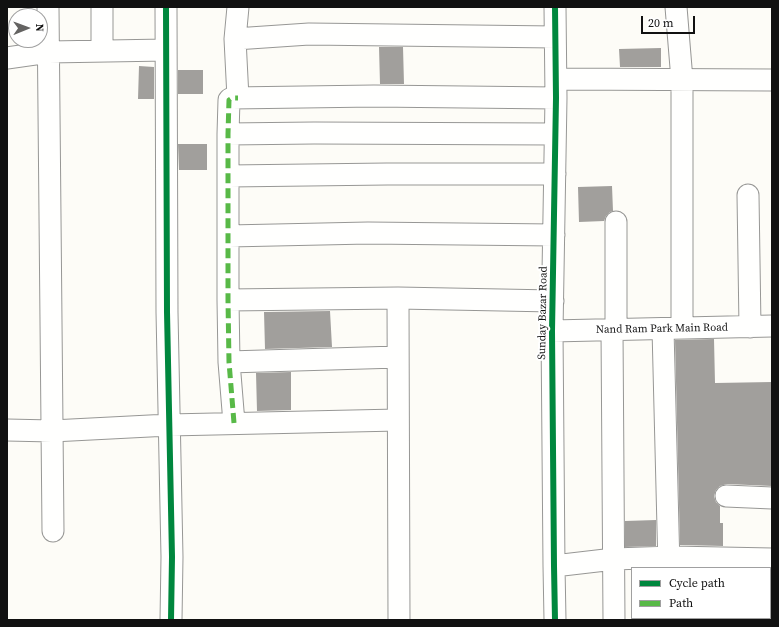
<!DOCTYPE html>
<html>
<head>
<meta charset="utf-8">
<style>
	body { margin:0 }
	#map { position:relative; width:779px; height:627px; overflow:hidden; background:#fdfcf7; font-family:"Source Serif 4",serif }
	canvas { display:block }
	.frame { position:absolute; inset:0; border:8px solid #111; pointer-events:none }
	.legend { position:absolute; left:631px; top:567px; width:140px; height:52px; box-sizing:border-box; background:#fff; border:1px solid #a0a0a0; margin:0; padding:5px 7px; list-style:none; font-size:12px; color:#111 }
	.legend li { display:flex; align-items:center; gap:8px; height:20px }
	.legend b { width:20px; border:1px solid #a0a0a0 }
	.north { position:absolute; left:8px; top:8px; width:40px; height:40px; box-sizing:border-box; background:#fff; border:1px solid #a0a0a0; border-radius:50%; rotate:89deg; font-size:11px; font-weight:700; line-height:16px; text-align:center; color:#111 }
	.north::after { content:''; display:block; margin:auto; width:14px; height:18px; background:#646362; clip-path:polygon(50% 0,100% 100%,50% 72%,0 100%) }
	.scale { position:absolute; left:641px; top:16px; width:54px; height:18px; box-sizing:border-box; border:2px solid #111; border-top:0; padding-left:5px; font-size:12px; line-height:14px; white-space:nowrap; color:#111; -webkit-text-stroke:3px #fff; paint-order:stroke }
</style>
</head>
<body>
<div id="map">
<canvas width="779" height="627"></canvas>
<div class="frame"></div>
<ul class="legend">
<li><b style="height:5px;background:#00873e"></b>Cycle path</li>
<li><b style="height:5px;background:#58b947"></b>Path</li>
</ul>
<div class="north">N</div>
<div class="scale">20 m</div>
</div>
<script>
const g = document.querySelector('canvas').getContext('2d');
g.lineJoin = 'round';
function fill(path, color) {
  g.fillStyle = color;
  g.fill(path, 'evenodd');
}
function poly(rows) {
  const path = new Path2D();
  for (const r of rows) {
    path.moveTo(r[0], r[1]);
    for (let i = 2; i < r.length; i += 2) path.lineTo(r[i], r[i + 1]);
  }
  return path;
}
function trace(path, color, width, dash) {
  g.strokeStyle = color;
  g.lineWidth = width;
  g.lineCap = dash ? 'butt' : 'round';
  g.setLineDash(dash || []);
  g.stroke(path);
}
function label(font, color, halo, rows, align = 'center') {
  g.font = font + ' "Source Serif 4",serif';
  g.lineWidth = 4;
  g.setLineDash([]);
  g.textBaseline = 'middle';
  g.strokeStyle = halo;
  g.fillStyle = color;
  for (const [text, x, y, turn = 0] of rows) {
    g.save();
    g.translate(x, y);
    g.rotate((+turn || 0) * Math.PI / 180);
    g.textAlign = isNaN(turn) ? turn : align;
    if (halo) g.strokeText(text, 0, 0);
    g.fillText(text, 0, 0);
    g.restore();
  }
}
fill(poly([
	[379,47,403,47,404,84,380,84],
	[661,48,661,67,620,67,619,49],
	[139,66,154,67,154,99,138,99],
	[178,70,203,70,203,94,178,94],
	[178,144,207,144,207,170,179,170],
	[612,186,613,211,610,212,606,216,604,221,579,222,578,187],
	[330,311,332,347,265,349,264,312],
	[714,339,715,383,772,382,772,486,727,484,720,486,716,490,714,496,716,502,720,506,720,523,723,523,723,546,680,545,675,340],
	[291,372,291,410,257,411,256,373],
	[656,520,656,546,625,547,625,521]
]), '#a19f9c');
const street = poly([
	[48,7,53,531],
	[166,7,167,312,172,557,171,620],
	[238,7,235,39,238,98],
	[555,7,556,98,552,331,554,566,555,620],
	[676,7,682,80,682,328],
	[235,39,309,34,555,37],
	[102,51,102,7],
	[7,58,49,52,166,50],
	[556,79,772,80],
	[228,134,314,133,555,134],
	[229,176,387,174,555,174],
	[748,195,750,327],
	[229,236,368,233,554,235],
	[398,298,399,620],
	[228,300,398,298,553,301],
	[663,329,669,568],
	[612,330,614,620],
	[616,330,616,222],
	[552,331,772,326],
	[229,362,398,357],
	[234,423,229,362,228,300,228,134,229,100,230,99,232,98,374,96,556,98],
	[7,430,52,431,169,425,398,420],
	[726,496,772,498],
	[554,566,614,559,672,557,772,559],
	[770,608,772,608],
	[671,618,671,620]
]);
trace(street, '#979795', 23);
trace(street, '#fffffe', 21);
trace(poly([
	[234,423,229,362,228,300,228,134,229,100,232,98,238,98]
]), '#58b947', 5, [10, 5]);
trace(poly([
	[166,7,167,312,172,557,171,620],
	[555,7,556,98,552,331,554,566,555,620]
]), '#00873e', 6);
label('11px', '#111', '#fff', [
	["Sunday Bazar Road",543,313,-89],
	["Nand Ram Park Main Road",662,329,-1]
]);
</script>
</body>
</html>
